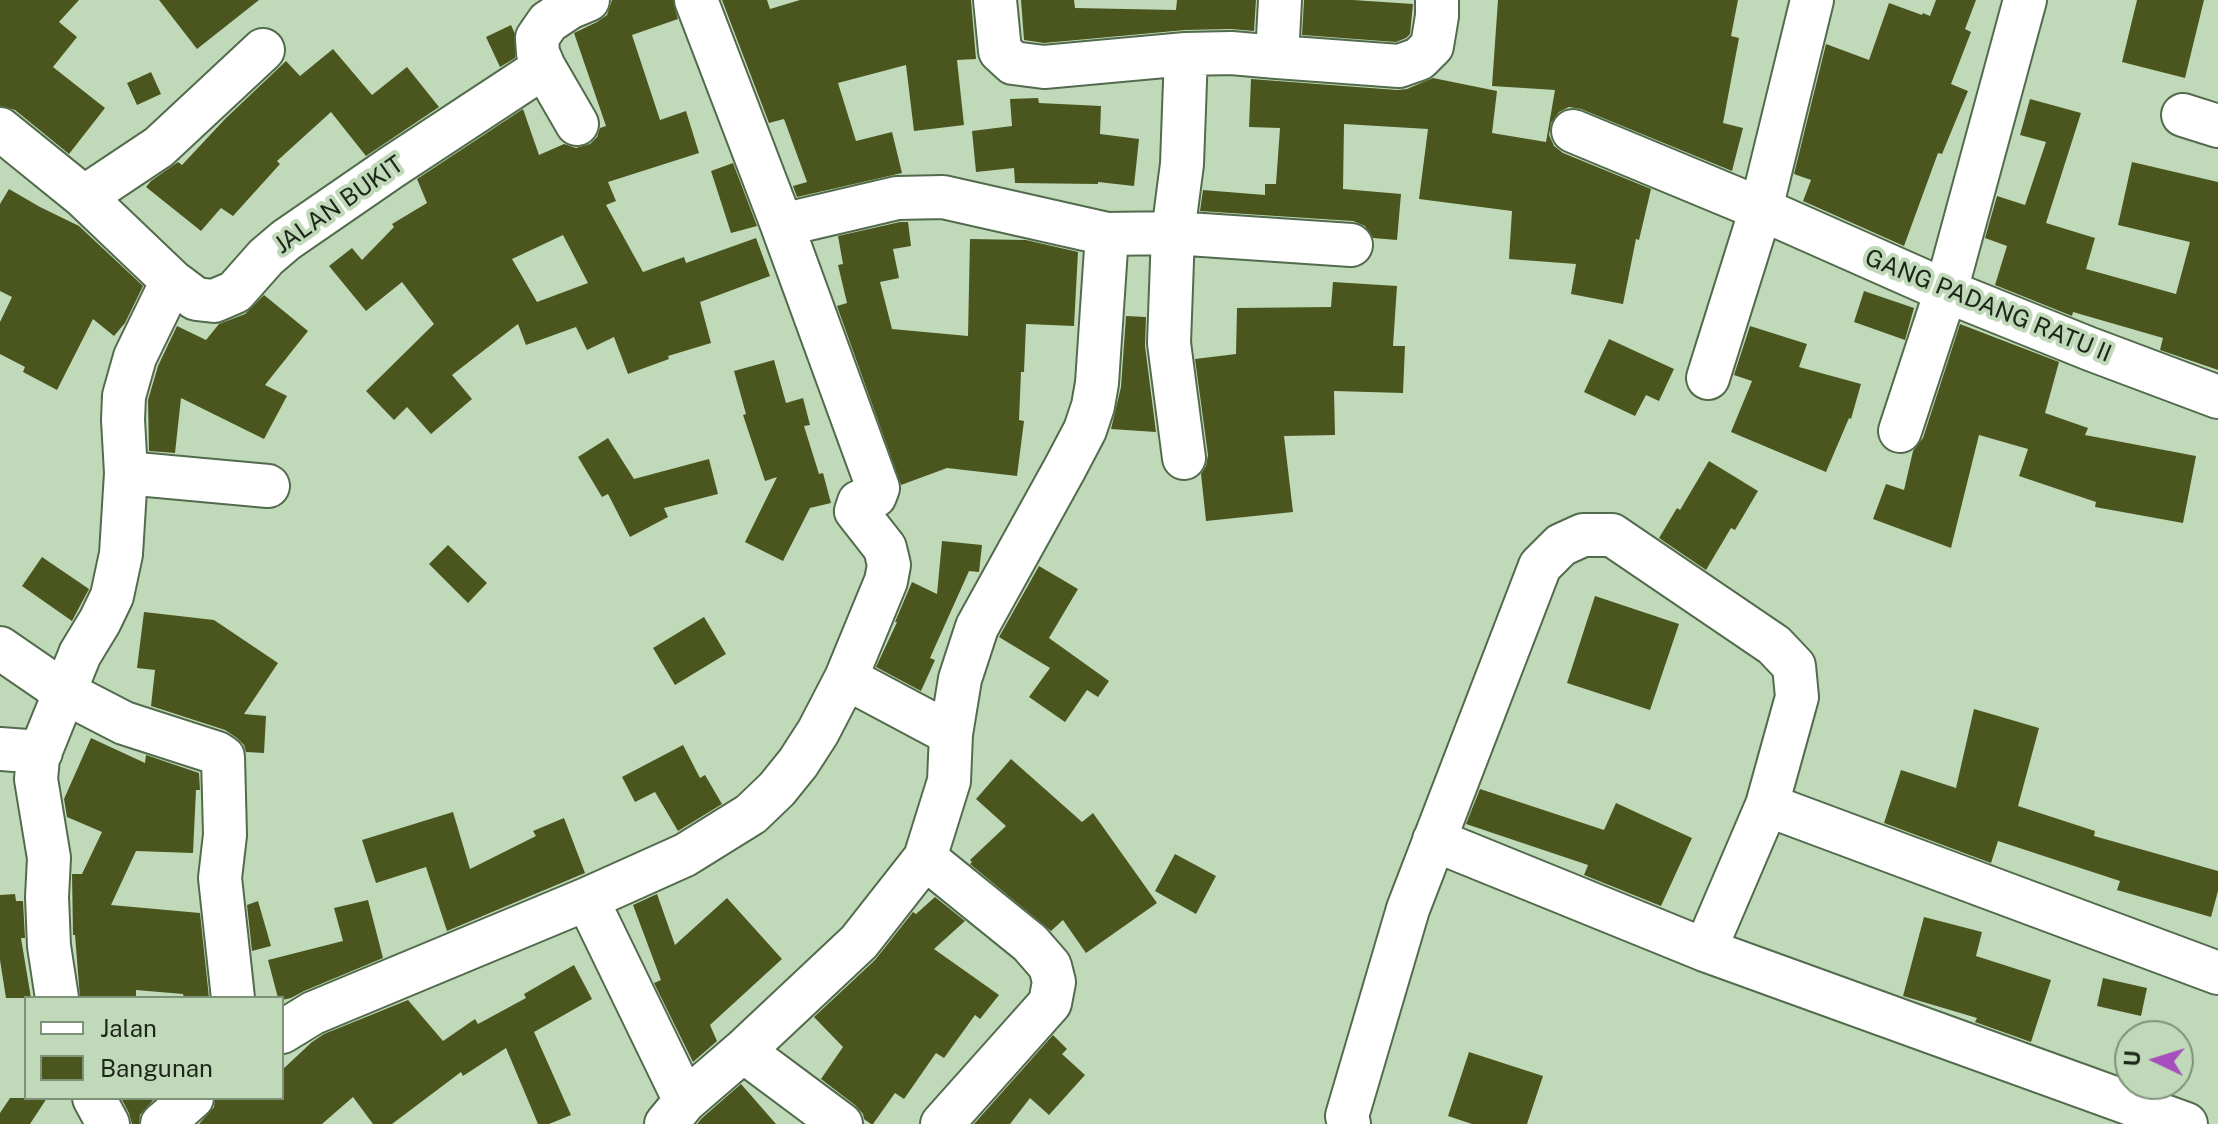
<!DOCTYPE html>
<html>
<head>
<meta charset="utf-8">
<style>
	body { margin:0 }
	#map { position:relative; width:2218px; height:1124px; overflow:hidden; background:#c0dab9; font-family:"Public Sans",sans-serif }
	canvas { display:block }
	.legend { position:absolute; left:24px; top:996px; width:260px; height:104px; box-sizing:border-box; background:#c0dab9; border:2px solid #7e9279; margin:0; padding:10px 14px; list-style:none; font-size:24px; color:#1c2619 }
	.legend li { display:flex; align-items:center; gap:16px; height:40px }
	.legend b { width:40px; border:2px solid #7e9279 }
	.north { position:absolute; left:2114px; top:1020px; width:80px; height:80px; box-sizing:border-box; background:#c0dab9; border:2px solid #7e9279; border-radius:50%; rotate:274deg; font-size:22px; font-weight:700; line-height:32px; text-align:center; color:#1c2619 }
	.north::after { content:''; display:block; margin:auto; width:28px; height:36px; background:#a54fbc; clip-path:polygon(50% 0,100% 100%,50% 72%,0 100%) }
</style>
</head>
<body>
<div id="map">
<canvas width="2218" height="1124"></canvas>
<ul class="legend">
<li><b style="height:10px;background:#fff"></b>Jalan</li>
<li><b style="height:22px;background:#4b561f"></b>Bangunan</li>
</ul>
<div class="north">U</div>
</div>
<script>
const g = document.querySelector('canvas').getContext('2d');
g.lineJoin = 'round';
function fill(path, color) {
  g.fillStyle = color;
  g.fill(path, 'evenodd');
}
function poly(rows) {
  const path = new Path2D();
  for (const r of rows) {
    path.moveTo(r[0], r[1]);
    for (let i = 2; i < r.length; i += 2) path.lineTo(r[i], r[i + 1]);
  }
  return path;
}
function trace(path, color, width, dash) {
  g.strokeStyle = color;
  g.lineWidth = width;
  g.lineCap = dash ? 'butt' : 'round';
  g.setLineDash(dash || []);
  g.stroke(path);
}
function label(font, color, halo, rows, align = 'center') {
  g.font = font + ' "Public Sans",sans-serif';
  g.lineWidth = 8;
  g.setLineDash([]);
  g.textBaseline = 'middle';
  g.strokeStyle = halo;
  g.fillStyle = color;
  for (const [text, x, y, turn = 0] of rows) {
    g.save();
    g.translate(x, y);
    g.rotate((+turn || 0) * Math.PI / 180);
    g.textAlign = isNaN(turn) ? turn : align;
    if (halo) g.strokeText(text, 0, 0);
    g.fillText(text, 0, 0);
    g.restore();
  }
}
fill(poly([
	[0,0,79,0,59,22,77,37,53,67,105,108,69,154,15,110,0,106],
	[159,0,259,0,197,49],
	[612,0,673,0,678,19,632,35,660,120,686,111,699,153,608,182,616,201,606,205,643,272,684,257,686,263,756,238,770,276,700,302,711,343,668,356,669,359,628,374,614,337,587,350,576,327,526,345,518,324,452,375,472,399,431,434,407,407,394,420,366,391,434,324,402,282,366,311,329,266,352,248,362,260,394,227,392,224,427,203,417,179,523,109,539,155,564,144,576,148,590,144,597,137,600,128,606,126,574,33,597,22,607,15],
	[563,235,588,283,537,302,512,259],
	[722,0,767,0,770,9,800,0,971,0,976,59,957,60,964,125,914,131,906,65,838,83,856,141,892,132,902,173,797,197,793,186,807,182,784,119,769,123],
	[1021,0,1074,0,1075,8,1176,10,1177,0,1256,0,1254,31,1231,29,1185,30,1044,43,1024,40],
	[1304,0,1353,0,1413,4,1410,34,1406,38,1396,42,1302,35],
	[1498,0,1738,0,1731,36,1739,38,1723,123,1743,128,1732,171,1581,109,1569,107,1559,112,1551,123,1549,135,1554,146,1563,153,1651,189,1639,240,1636,239,1623,304,1571,294,1576,264,1509,259,1512,211,1419,199,1428,129,1344,124,1343,189,1401,194,1397,240,1373,238,1365,226,1353,221,1200,211,1203,190,1265,195,1265,184,1276,184,1280,128,1249,127,1251,79,1397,90,1407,89,1433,78,1497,91,1492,133,1546,142,1555,90,1492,86],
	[1936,0,1976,0,1965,29,1971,32,1951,84,1968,91,1942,154,1938,153,1904,246,1803,201,1811,180,1794,174,1826,44,1869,60,1889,3,1922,15,1923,13,1930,16],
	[2137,0,2204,0,2185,78,2122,62],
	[511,25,515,34,515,58,500,67,486,37],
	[333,49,372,95,407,67,439,107,366,156,331,112,277,161,280,164,233,216,221,208,201,231,146,187,151,181,178,162,182,165,225,119,286,61,300,76],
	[151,72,161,94,137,105,127,83],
	[1038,98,1039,103,1101,106,1100,134,1139,139,1134,186,1098,182,1098,184,1015,183,1014,168,976,172,972,131,1012,126,1010,99],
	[2030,99,2081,113,2046,223,2095,238,2086,269,2176,294,2190,242,2118,225,2132,162,2218,182,2218,370,2160,350,2163,338,2073,312,2072,316,1995,285,2007,246,1985,238,1997,196,2025,205,2046,142,2020,135],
	[733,163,757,226,731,233,711,171],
	[9,189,40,207,79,226,143,286,125,323,114,336,93,319,57,390,23,372,25,367,0,354,0,322,12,297,0,291,0,204],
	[900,222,908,222,911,246,893,249,899,278,880,282,892,329,968,336,970,239,1026,240,1078,252,1074,326,1026,324,1024,372,1021,372,1019,420,1024,421,1017,476,947,468,901,485,837,306,847,303,838,265,843,264,838,236],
	[1333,282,1397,286,1393,346,1405,346,1403,393,1334,391,1335,435,1284,436,1293,512,1206,521,1201,474,1206,466,1208,455,1195,359,1236,354,1237,308,1331,307],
	[1864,291,1914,308,1905,340,1854,322],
	[264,295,308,331,265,385,287,396,264,439,181,398,175,453,149,451,148,400,158,366,177,326,206,340,219,324,245,314],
	[1126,316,1146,317,1145,346,1156,432,1111,429,1121,387],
	[1960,324,2059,362,2045,413,2088,428,2085,435,2196,456,2183,523,2095,507,2096,502,2019,476,2028,449,1979,435,1951,548,1873,519,1886,484,1904,490,1913,451,1923,438],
	[1750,326,1807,344,1799,367,1861,384,1851,419,1849,418,1826,472,1731,432,1752,381,1734,375],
	[1609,339,1674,369,1659,401,1646,395,1635,416,1584,392],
	[774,360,786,403,803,398,810,425,804,426,819,474,823,473,831,503,810,508,783,561,745,542,777,477,765,481,743,415,746,414,734,371],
	[608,438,634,479,709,459,718,494,664,508,668,517,630,537,608,494,602,497,578,457],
	[1709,461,1758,491,1735,530,1731,528,1706,570,1659,538,1677,508,1680,510],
	[942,541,982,545,979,572,969,571,930,658,935,660,921,691,876,667,897,622,895,622,912,582,937,594],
	[448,545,487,583,468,603,429,564],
	[42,557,89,589,72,621,22,586],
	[1039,566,1078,589,1049,638,1109,681,1098,697,1087,690,1065,722,1029,697,1050,668,999,637],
	[1595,596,1679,624,1650,710,1567,683],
	[144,612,214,620,278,663,244,714,266,716,264,753,246,752,244,745,237,738,225,730,151,706,155,670,137,668],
	[704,617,726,654,675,685,653,648],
	[1974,709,2039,728,2018,806,2095,831,2094,836,2218,871,2218,891,2211,917,2117,890,2120,881,1998,841,1991,863,1884,823,1901,770,1956,788],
	[91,738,145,763,146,755,199,773,200,790,196,790,193,853,136,851,111,905,200,913,209,998,184,998,183,994,136,990,136,998,80,998,75,935,73,935,72,874,82,874,102,832,67,817,64,799],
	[683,745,700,778,705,775,722,804,678,831,655,792,635,802,622,777],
	[1011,759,1082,822,1093,813,1157,903,1086,953,1063,920,1051,931,970,864,972,862,970,860,1006,826,976,799],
	[1480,789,1604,830,1616,803,1692,838,1661,906,1584,875,1588,865,1466,824],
	[453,812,470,869,536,836,533,831,564,818,585,873,447,931,426,867,376,883,362,840],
	[1175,854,1216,876,1196,914,1155,891],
	[15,894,16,901,23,901,25,938,21,938,31,998,6,998,0,960,0,895],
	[657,894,675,945,727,898,782,959,710,1025,717,1041,693,1062,654,983,661,980,633,905],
	[935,897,965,921,934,949,999,995,980,1019,975,1015,944,1058,936,1053,904,1099,895,1093,873,1124,871,1124,864,1119,863,1114,855,1105,821,1079,843,1047,814,1017,875,960,913,912,916,914],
	[368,900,383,958,304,991,291,998,282,1000,282,998,278,998,268,960,343,941,334,908],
	[258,901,271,946,252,951,247,905],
	[1924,917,1982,932,1976,956,2051,980,2031,1042,1975,1022,1977,1018,1903,996],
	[574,965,592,999,534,1032,571,1115,549,1124,538,1124,506,1048,463,1076,461,1072,392,1124,373,1124,353,1097,322,1124,199,1124,214,1107,215,1098,282,1098,282,1070,312,1042,324,1034,408,1000,443,1041,475,1019,478,1024,526,998,524,994],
	[2103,978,2147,988,2141,1016,2097,1006],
	[1053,1035,1067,1049,1062,1054,1085,1075,1049,1115,1030,1098,1010,1124,974,1124],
	[1469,1052,1543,1076,1527,1124,1472,1124,1448,1116],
	[741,1084,776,1124,697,1124,702,1118],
	[10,1098,47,1098,30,1124,0,1124,0,1113],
	[121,1098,155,1098,140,1115,139,1124,132,1124,129,1113]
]), '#4b561f');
const minor = poly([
	[696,0,782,225,897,198,943,197,1107,234],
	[995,0,1000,51,1013,63,1044,67,1186,54],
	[1277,57,1399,66,1419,59,1432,46,1437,16,1437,0],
	[2183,115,2218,126],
	[577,124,544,67,538,53,537,38,548,22,569,8,588,0],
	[0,129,84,197,172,281,196,299,214,301,235,292,266,257,286,240,392,167,544,67],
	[1573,131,1761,209,1946,291,2090,349,2218,397],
	[84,197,159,147,263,50],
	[1708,378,1761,209,1812,0],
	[1900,431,1946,291,2025,0],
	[1184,458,1169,343,1173,233,1351,245],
	[126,473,268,486],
	[0,648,64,692,124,723,217,753,223,757,225,835,220,878,233,998],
	[846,678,951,734],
	[0,749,41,752],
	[1767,805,2218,973],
	[1434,840,1705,950,2186,1124],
	[925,858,1030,943,1050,966,1054,982,1050,1003,942,1124],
	[587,899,685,1101],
	[57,998,49,946,47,897,49,858,36,779,38,758,80,654,100,621,112,596,121,554,126,473,123,420,124,396,135,357,172,281],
	[282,1032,313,1013,587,899,685,855,751,814,777,789,798,763,818,732,846,678,886,581,889,565,885,548,856,511,859,502,875,496,878,488,782,225],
	[743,1051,841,1124],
	[94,1098,108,1124],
	[162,1124,192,1098],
	[666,1124,685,1101,743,1051,859,942,925,858,949,781,951,734,960,679,977,627,1065,468,1085,430,1093,406,1097,383,1107,234,1173,233,1182,164,1186,54,1231,53,1277,57,1280,0],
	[1349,1124,1347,1116,1408,909,1540,566,1561,545,1583,535,1612,535,1774,645,1794,666,1797,697,1767,805,1705,950]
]);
trace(minor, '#536b4d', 46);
trace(minor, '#fff', 42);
label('24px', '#1c2619', '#c0dab9', [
	["JALAN BUKIT",339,205,-35],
	["GANG PADANG RATU II",1988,306,22]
]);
</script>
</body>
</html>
